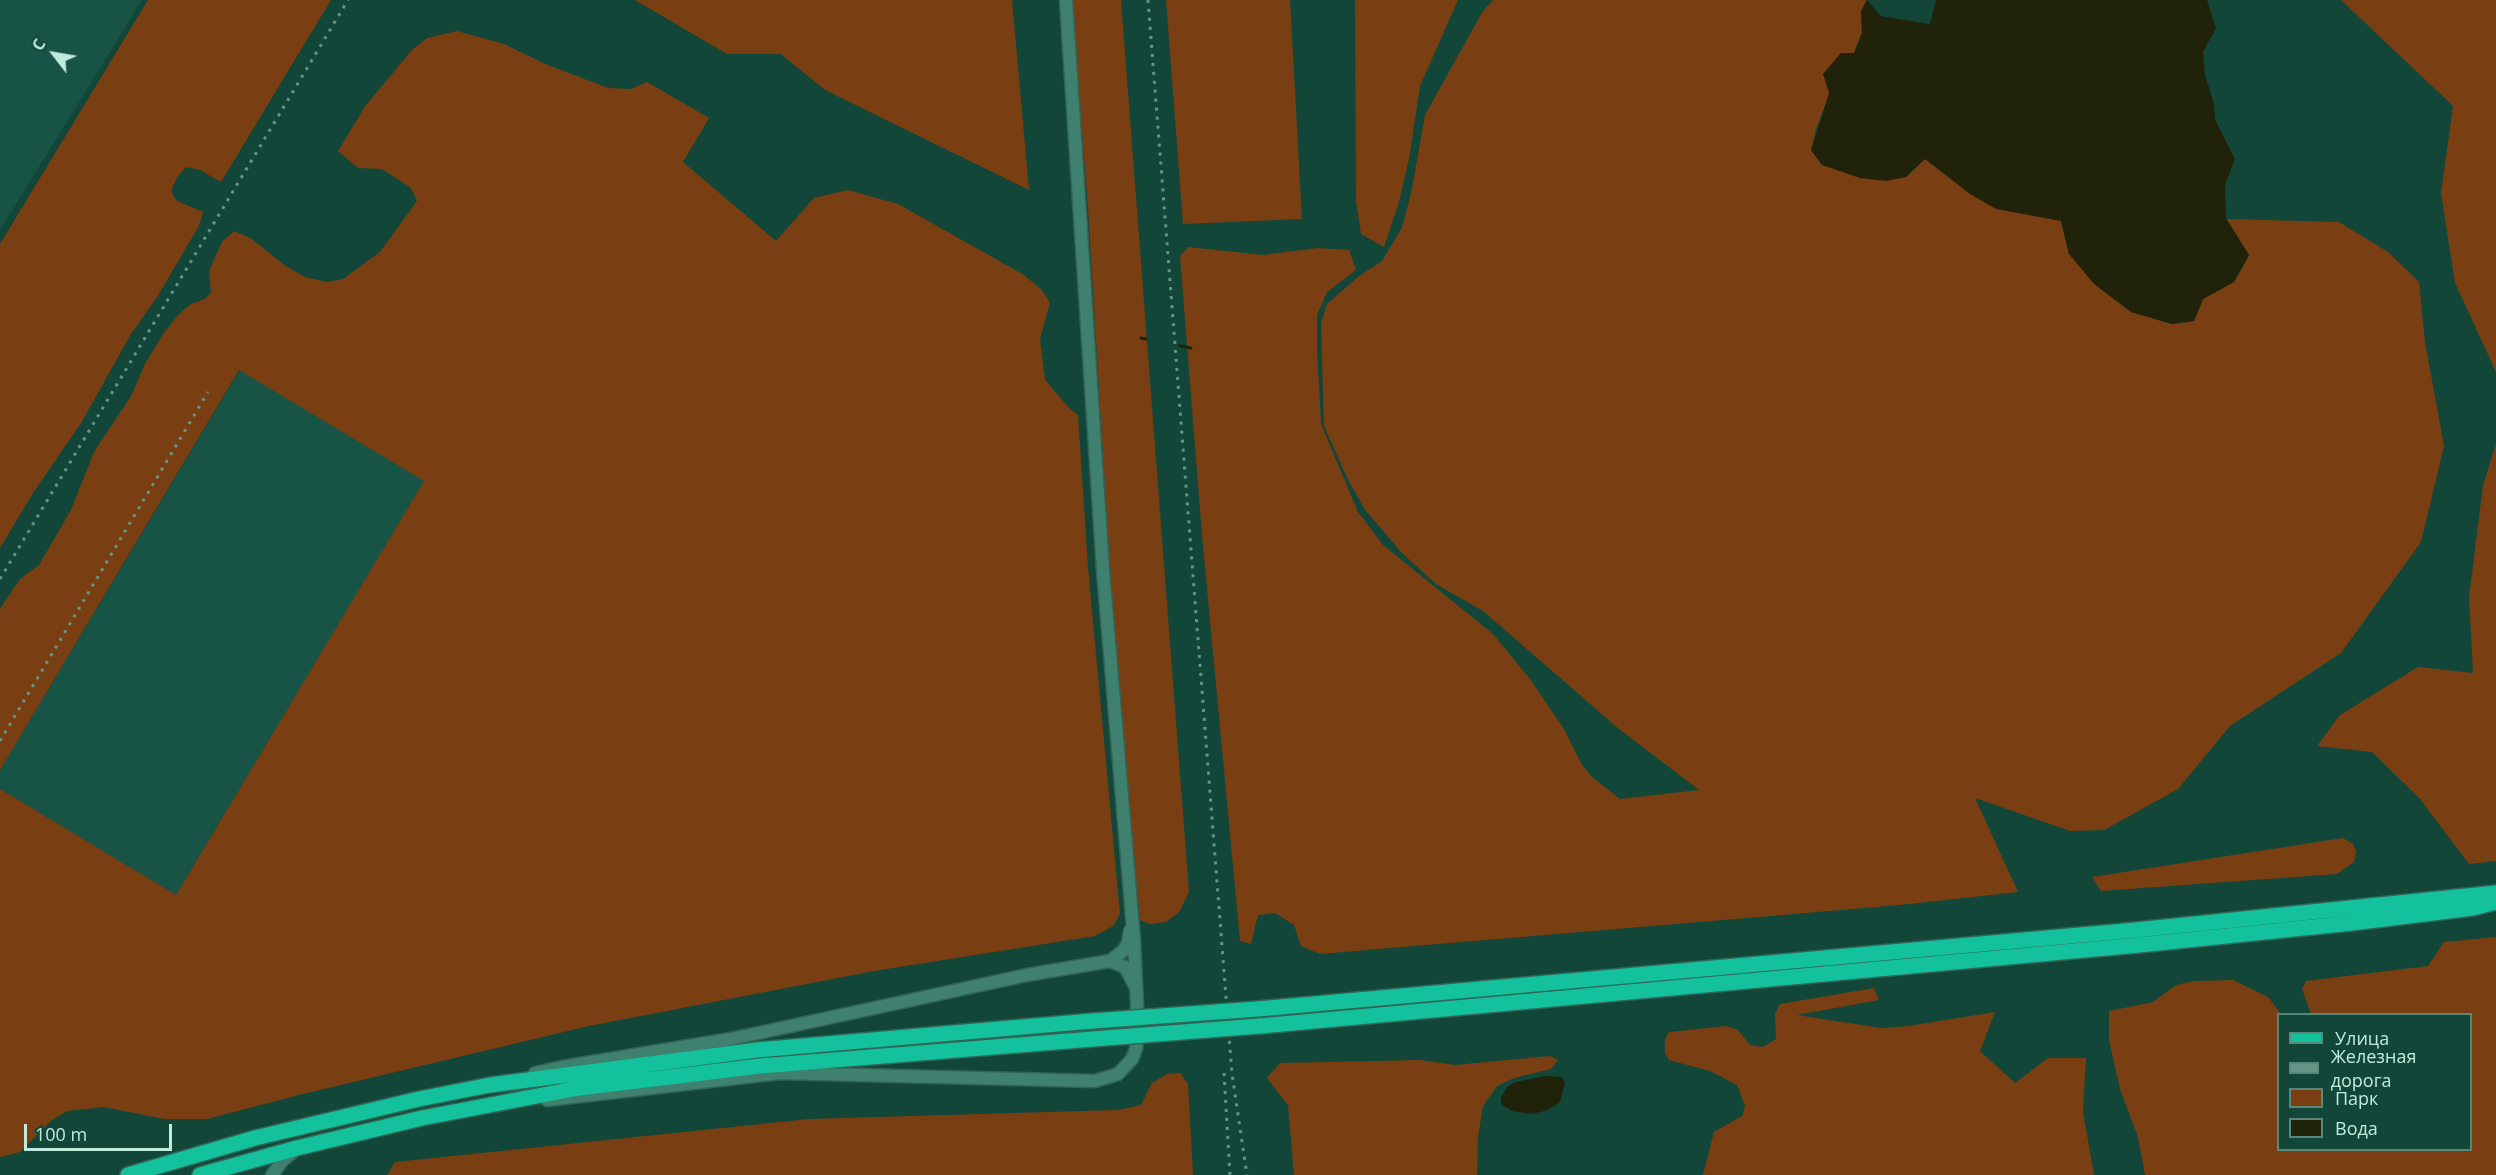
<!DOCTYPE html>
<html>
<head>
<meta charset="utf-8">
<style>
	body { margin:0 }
	#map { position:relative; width:2496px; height:1175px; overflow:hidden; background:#124639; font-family:"Open Sans",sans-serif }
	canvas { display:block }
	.legend { position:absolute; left:2277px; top:1013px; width:195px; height:138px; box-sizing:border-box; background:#124639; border:2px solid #57887a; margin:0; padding:8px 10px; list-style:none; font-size:18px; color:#bfebdc }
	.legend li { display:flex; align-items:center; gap:12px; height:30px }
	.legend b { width:30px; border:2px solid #57887a }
	.north { position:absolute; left:24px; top:24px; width:60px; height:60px; -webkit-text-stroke:4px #124639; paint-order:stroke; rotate:301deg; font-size:16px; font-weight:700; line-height:24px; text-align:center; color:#bfebdc }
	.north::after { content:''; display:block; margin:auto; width:21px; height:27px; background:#bfebdc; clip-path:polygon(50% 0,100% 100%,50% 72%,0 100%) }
	.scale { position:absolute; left:24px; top:1124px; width:148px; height:27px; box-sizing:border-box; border:3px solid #bfebdc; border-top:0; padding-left:8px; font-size:18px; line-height:21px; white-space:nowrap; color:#bfebdc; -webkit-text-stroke:4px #124639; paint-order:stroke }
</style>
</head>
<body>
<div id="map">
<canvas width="2496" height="1175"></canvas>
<ul class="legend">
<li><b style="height:8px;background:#14c19d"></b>Улица</li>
<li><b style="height:8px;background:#659587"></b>Железная дорога</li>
<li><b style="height:16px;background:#793f12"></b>Парк</li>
<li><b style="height:16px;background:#20220a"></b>Вода</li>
</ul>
<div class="north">С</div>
<div class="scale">100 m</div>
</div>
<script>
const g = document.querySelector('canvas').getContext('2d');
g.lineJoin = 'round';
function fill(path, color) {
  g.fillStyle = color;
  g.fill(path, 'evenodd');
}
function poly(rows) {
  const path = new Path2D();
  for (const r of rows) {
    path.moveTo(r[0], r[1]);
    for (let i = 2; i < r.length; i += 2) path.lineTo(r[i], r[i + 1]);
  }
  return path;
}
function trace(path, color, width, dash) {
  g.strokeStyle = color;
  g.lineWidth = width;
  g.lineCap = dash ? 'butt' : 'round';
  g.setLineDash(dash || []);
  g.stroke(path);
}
fill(poly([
	[0,0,142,0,0,230],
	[240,370,424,481,176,895,0,789,0,770]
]), '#185445');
fill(poly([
	[148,0,331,0,221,182,200,170,186,167,177,177,171,191,177,201,203,212,199,226,157,297,131,334,81,423,33,493,0,548,0,244],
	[635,0,1012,0,1029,190,825,90,781,54,727,54],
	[1072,0,1121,0,1189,892,1180,911,1166,922,1150,924,1140,920,1118,706,1088,208],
	[1166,0,1290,0,1302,219,1183,224],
	[1355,0,1458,0,1420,86,1409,159,1399,202,1384,247,1361,234,1356,201],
	[1493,0,1867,0,1861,11,1862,33,1854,53,1830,93,1816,129,1811,150,1822,165,1840,170,1906,177,1925,159,2061,221,2069,254,2131,312,2172,324,2194,321,2203,299,2234,282,2249,256,2226,219,2339,222,2388,252,2419,282,2425,342,2444,446,2421,542,2341,653,2230,726,2178,789,2104,830,2070,831,1975,798,2018,892,1900,905,1320,954,1301,946,1294,925,1275,913,1258,915,1251,944,1240,941,1202,535,1180,256,1188,247,1263,255,1318,248,1349,250,1356,270,1327,292,1317,315,1317,349,1321,424,1358,512,1383,545,1493,634,1530,679,1564,729,1582,765,1592,777,1620,799,1699,790,1619,729,1483,611,1436,584,1402,553,1366,511,1349,482,1324,426,1321,323,1327,304,1359,276,1382,261,1402,228,1412,189,1425,115,1483,11],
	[2341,0,2496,0,2496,372,2455,283,2441,193,2453,106],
	[457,31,504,44,545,64,608,88,631,89,647,82,709,118,683,162,776,241,814,198,848,190,898,204,1024,275,1042,290,1050,303,1040,339,1045,380,1069,408,1078,415,1088,567,1120,914,1113,926,1095,936,874,971,589,1026,303,1094,207,1119,164,1119,104,1107,67,1111,52,1120,20,1152,0,1157,0,789,176,895,424,481,239,370,0,770,0,609,20,579,39,565,71,510,94,452,131,396,145,364,163,334,179,314,191,304,205,299,211,292,209,271,222,242,234,231,252,239,284,265,305,277,327,282,343,279,380,252,417,201,411,188,382,169,358,168,338,151,366,105,412,50,427,38],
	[2496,444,2496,861,2469,864,2420,799,2372,752,2317,746,2340,715,2418,667,2473,673,2469,598,2483,485],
	[2343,838,2353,844,2356,851,2354,862,2337,874,2101,891,2092,877],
	[2496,937,2496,1175,2145,1175,2138,1137,2120,1089,2109,1040,2109,1011,2153,1002,2176,985,2194,981,2233,980,2268,997,2281,1014,2278,1014,2278,1150,2470,1150,2470,1014,2311,1014,2302,989,2306,981,2428,966,2444,942],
	[1874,988,1879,1000,1797,1015,1881,1028,1909,1026,1995,1012,1980,1051,2015,1083,2048,1058,2086,1058,2083,1112,2094,1175,1703,1175,1714,1132,1742,1116,1745,1106,1737,1085,1710,1071,1669,1060,1665,1053,1665,1039,1669,1032,1726,1026,1738,1030,1750,1045,1763,1047,1776,1039,1775,1014,1780,1004],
	[1550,1056,1558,1060,1551,1069,1514,1078,1497,1086,1483,1106,1478,1137,1477,1175,1294,1175,1288,1105,1267,1078,1280,1063,1420,1060,1455,1065],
	[1180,1073,1188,1084,1193,1175,387,1175,395,1162,809,1119,1118,1110,1141,1105,1152,1083,1167,1074]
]), '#793f12');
fill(poly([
	[1867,0,1881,16,1930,24,1936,0,2207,0,2216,28,2203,52,2205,75,2214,104,2215,119,2235,159,2225,185,2226,218,2249,255,2234,282,2203,299,2194,321,2172,324,2131,312,2094,284,2069,254,2061,221,1996,209,1970,194,1925,159,1906,177,1886,181,1860,178,1822,165,1811,150,1829,93,1823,74,1841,53,1854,53,1862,33,1861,11],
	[1545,1076,1561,1077,1565,1082,1560,1102,1548,1110,1532,1114,1512,1111,1501,1104,1501,1097,1508,1086,1516,1082]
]), '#20220a');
trace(poly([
	[1141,338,1146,339],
	[1180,346,1191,348]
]), '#20220a', 3);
const minor = poly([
	[1110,961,1125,967,1135,986],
	[535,1073,562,1067,731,1039,1027,975,1110,961,1124,950,1128,943,1130,931],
	[547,1100,780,1073,1095,1081,1118,1074,1132,1059,1136,1049,1138,1026,1134,940,1103,570,1066,0],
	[272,1175,282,1161,295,1150]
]);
const major = poly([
	[1258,1009,2136,930,2496,893],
	[1260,1026,2139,945,2352,923,2473,908,2496,902],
	[128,1175,255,1138,419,1099,490,1085,757,1050,1092,1021],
	[200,1175,297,1148,422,1118,579,1088,760,1066,1093,1039]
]);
trace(minor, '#316456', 15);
trace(major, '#316456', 18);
trace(minor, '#40806e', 12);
trace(major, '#14c19d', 15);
trace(poly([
	[1148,0,1232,1074,1247,1175],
	[0,579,348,0],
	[0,741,208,392],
	[1224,1073,1230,1175]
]), '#659587', 3, [3, 6]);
const majorBridge = poly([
	[1092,1021,1258,1009],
	[1093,1039,1260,1026]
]);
trace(majorBridge, '#316456', 18, []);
trace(majorBridge, '#14c19d', 15);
</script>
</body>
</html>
